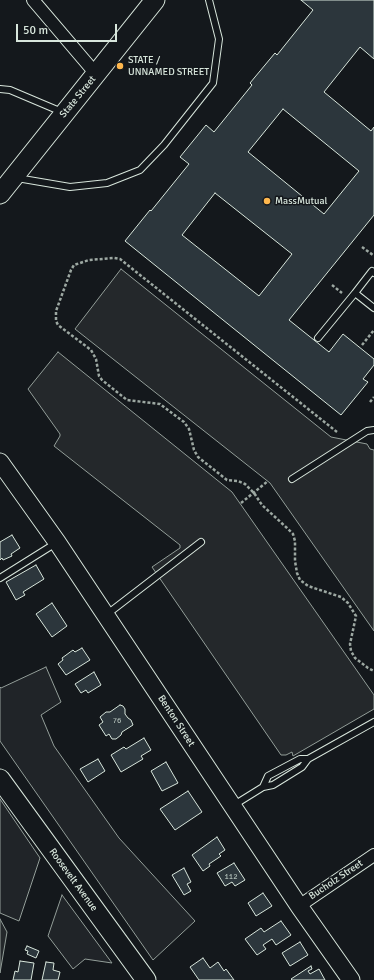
<!DOCTYPE html>
<html>
<head>
<meta charset="utf-8">
<style>
	body { margin:0 }
	#map { position:relative; width:374px; height:980px; overflow:hidden; background:#14181c; font-family:Signika,sans-serif }
	canvas { display:block }
	.scale { position:absolute; left:16px; top:24px; width:101px; height:18px; box-sizing:border-box; border:2px solid #d8e6dc; border-top:0; padding-left:5px; font-size:12px; line-height:14px; white-space:nowrap; color:#d8e6dc; -webkit-text-stroke:3px #14181c; paint-order:stroke }
</style>
</head>
<body>
<div id="map">
<canvas width="374" height="980"></canvas>
<div class="scale">50 m</div>
</div>
<script>
const g = document.querySelector('canvas').getContext('2d');
g.lineJoin = 'round';
function fill(path, color) {
  g.fillStyle = color;
  g.fill(path, 'evenodd');
}
function poly(rows) {
  const path = new Path2D();
  for (const r of rows) {
    path.moveTo(r[0], r[1]);
    for (let i = 2; i < r.length; i += 2) path.lineTo(r[i], r[i + 1]);
  }
  return path;
}
function trace(path, color, width, dash) {
  g.strokeStyle = color;
  g.lineWidth = width;
  g.lineCap = dash ? 'butt' : 'round';
  g.setLineDash(dash || []);
  g.stroke(path);
}
function label(font, color, halo, rows, align = 'center') {
  g.font = font + ' Signika,sans-serif';
  g.lineWidth = 3;
  g.setLineDash([]);
  g.textBaseline = 'middle';
  g.strokeStyle = halo;
  g.fillStyle = color;
  for (const [text, x, y, turn = 0] of rows) {
    g.save();
    g.translate(x, y);
    g.rotate((+turn || 0) * Math.PI / 180);
    g.textAlign = isNaN(turn) ? turn : align;
    if (halo) g.strokeText(text, 0, 0);
    g.fillText(text, 0, 0);
    g.restore();
  }
}
const green = poly([
	[46,667,61,702,41,715,54,746,119,838,195,921,153,960,0,741,0,687,1,688,46,667],
	[0,799,40,858,19,921,0,913,0,799],
	[62,895,112,963,85,959,73,969,48,936,62,895]
]);
fill(green, '#202428');
trace(green, '#939e99', 1);
const parking = poly([
	[121,269,331,437,367,444,370,449,374,450,374,631,270,483,75,329,121,269],
	[58,352,232,492,374,695,374,709,293,756,292,752,286,755,281,755,152,567,180,548,180,545,54,446,60,436,60,434,28,389,58,352],
	[0,919,7,932,0,973,0,919]
]);
fill(parking, '#24282b');
trace(parking, '#939e99', 1);
const building = poly([
	[301,0,374,0,374,59,360,47,324,92,371,131,374,127,374,215,289,320,329,352,343,334,374,359,374,365,363,379,368,382,341,415,125,241,150,210,151,211,189,164,180,157,206,125,214,132,252,85,250,83,275,53,277,55,313,10,301,0],
	[283,109,359,171,324,214,248,152,283,109],
	[215,193,292,254,259,296,182,235,215,193],
	[12,535,20,548,11,554,12,556,3,560,2,558,0,560,0,542,12,535],
	[36,565,44,579,23,592,25,595,16,600,6,582,36,565],
	[52,603,67,626,52,637,36,614,52,603],
	[82,648,90,660,66,675,58,664,63,660,62,658,73,650,75,652,82,648],
	[94,672,101,685,88,693,86,690,81,693,75,684,94,672],
	[120,705,123,706,125,709,125,714,128,718,131,720,133,725,122,732,121,735,116,739,112,739,109,734,106,736,99,725,103,722,100,717,106,712,110,712,120,705],
	[144,738,151,750,141,756,143,759,121,772,111,755,124,747,126,749,144,738],
	[98,759,105,771,88,782,80,769,98,759],
	[166,762,178,783,162,791,151,771,166,762],
	[188,791,202,812,175,830,160,809,188,791],
	[217,837,225,850,219,854,221,856,209,864,210,866,203,871,192,855,217,837],
	[234,863,245,880,235,886,232,882,225,886,217,873,234,863],
	[184,868,191,882,187,884,191,891,184,895,172,875,184,868],
	[263,893,272,906,256,916,248,903,263,893],
	[281,921,291,935,276,945,272,939,263,945,266,949,257,955,245,939,261,928,264,932,281,921],
	[300,942,308,955,290,966,282,953,300,942],
	[27,946,39,951,36,958,27,954,28,951,25,950,27,946],
	[203,958,210,968,218,962,224,971,226,969,234,980,199,980,190,967,203,958],
	[20,961,34,963,31,980,13,980,15,971,18,972,20,961],
	[46,962,54,963,53,970,60,972,58,980,42,980,46,962],
	[311,966,312,969,308,971,310,974,319,969,325,980,292,980,291,979,311,966]
]);
fill(building, '#2c363c');
trace(building, '#d8e6dc', 1);
const lane = poly([
	[0,89,10,90,62,112],
	[17,178,70,187,107,183,140,170,164,145,213,83,219,39,209,0],
	[374,273,372,271,355,293,374,308],
	[318,338,355,293],
	[292,479,367,431,374,430],
	[0,578,56,543],
	[106,615,201,542],
	[263,787,268,776,300,759,308,759],
	[234,805,263,787,273,785,302,767,308,759,374,722]
]);
const street = poly([
	[33,0,96,74],
	[299,906,374,855]
]);
const secondary = poly([
	[0,462,57,542,299,906,351,980]
]);
const primary = poly([
	[0,194,155,0],
	[0,779,146,980]
]);
trace(lane, '#d8e6dc', 8);
trace(street, '#d8e6dc', 14);
trace(secondary, '#d8e6dc', 19);
trace(primary, '#d8e6dc', 21);
trace(poly([
	[362,247,373,255],
	[332,285,342,293],
	[362,345,374,330],
	[370,402,374,397],
	[337,432,120,259,114,258,89,260,74,265,71,270,56,311,56,321,58,325,91,350,96,359,99,376,102,380,127,400,160,404,184,422,189,429,194,450,198,457,227,480,238,481,245,484,254,493,262,505,287,528,293,534,295,541,295,561,297,573,300,580,308,586,341,597,348,603,356,616,350,644,351,651,355,658,368,668,374,671],
	[241,503,268,481]
]), '#9da8a2', 2.5, [3, 2]);
trace(lane, '#14181c', 6);
trace(street, '#14181c', 12);
trace(secondary, '#14181c', 17);
trace(primary, '#14181c', 19);
for (const [x, y, r, color] of [
	[120,66,4,"#ffb74d"],
	[267,201,4,"#ffb74d"]
]) {
  const dot = new Path2D();
  dot.arc(x, y, r, 0, 2 * Math.PI);
  g.fillStyle = color;
  g.fill(dot);
  trace(dot, '#14181c', 1.5);
}
label('8px', '#adbab4', null, [
	["76",117,721],
	["112",231,877]
]);
label('10px', '#d8e6dc', '#14181c', [
	["STATE /",128,60],
	["UNNAMED STREET",128,72],
	["MassMutual",275,201]
], 'left');
label('10px', '#d8e6dc', '#14181c', [
	["State Street",78,97,-51],
	["Benton Street",176,721,57],
	["Roosevelt Avenue",73,880,54],
	["Bucholz Street",336,880,-34]
]);
</script>
</body>
</html>
